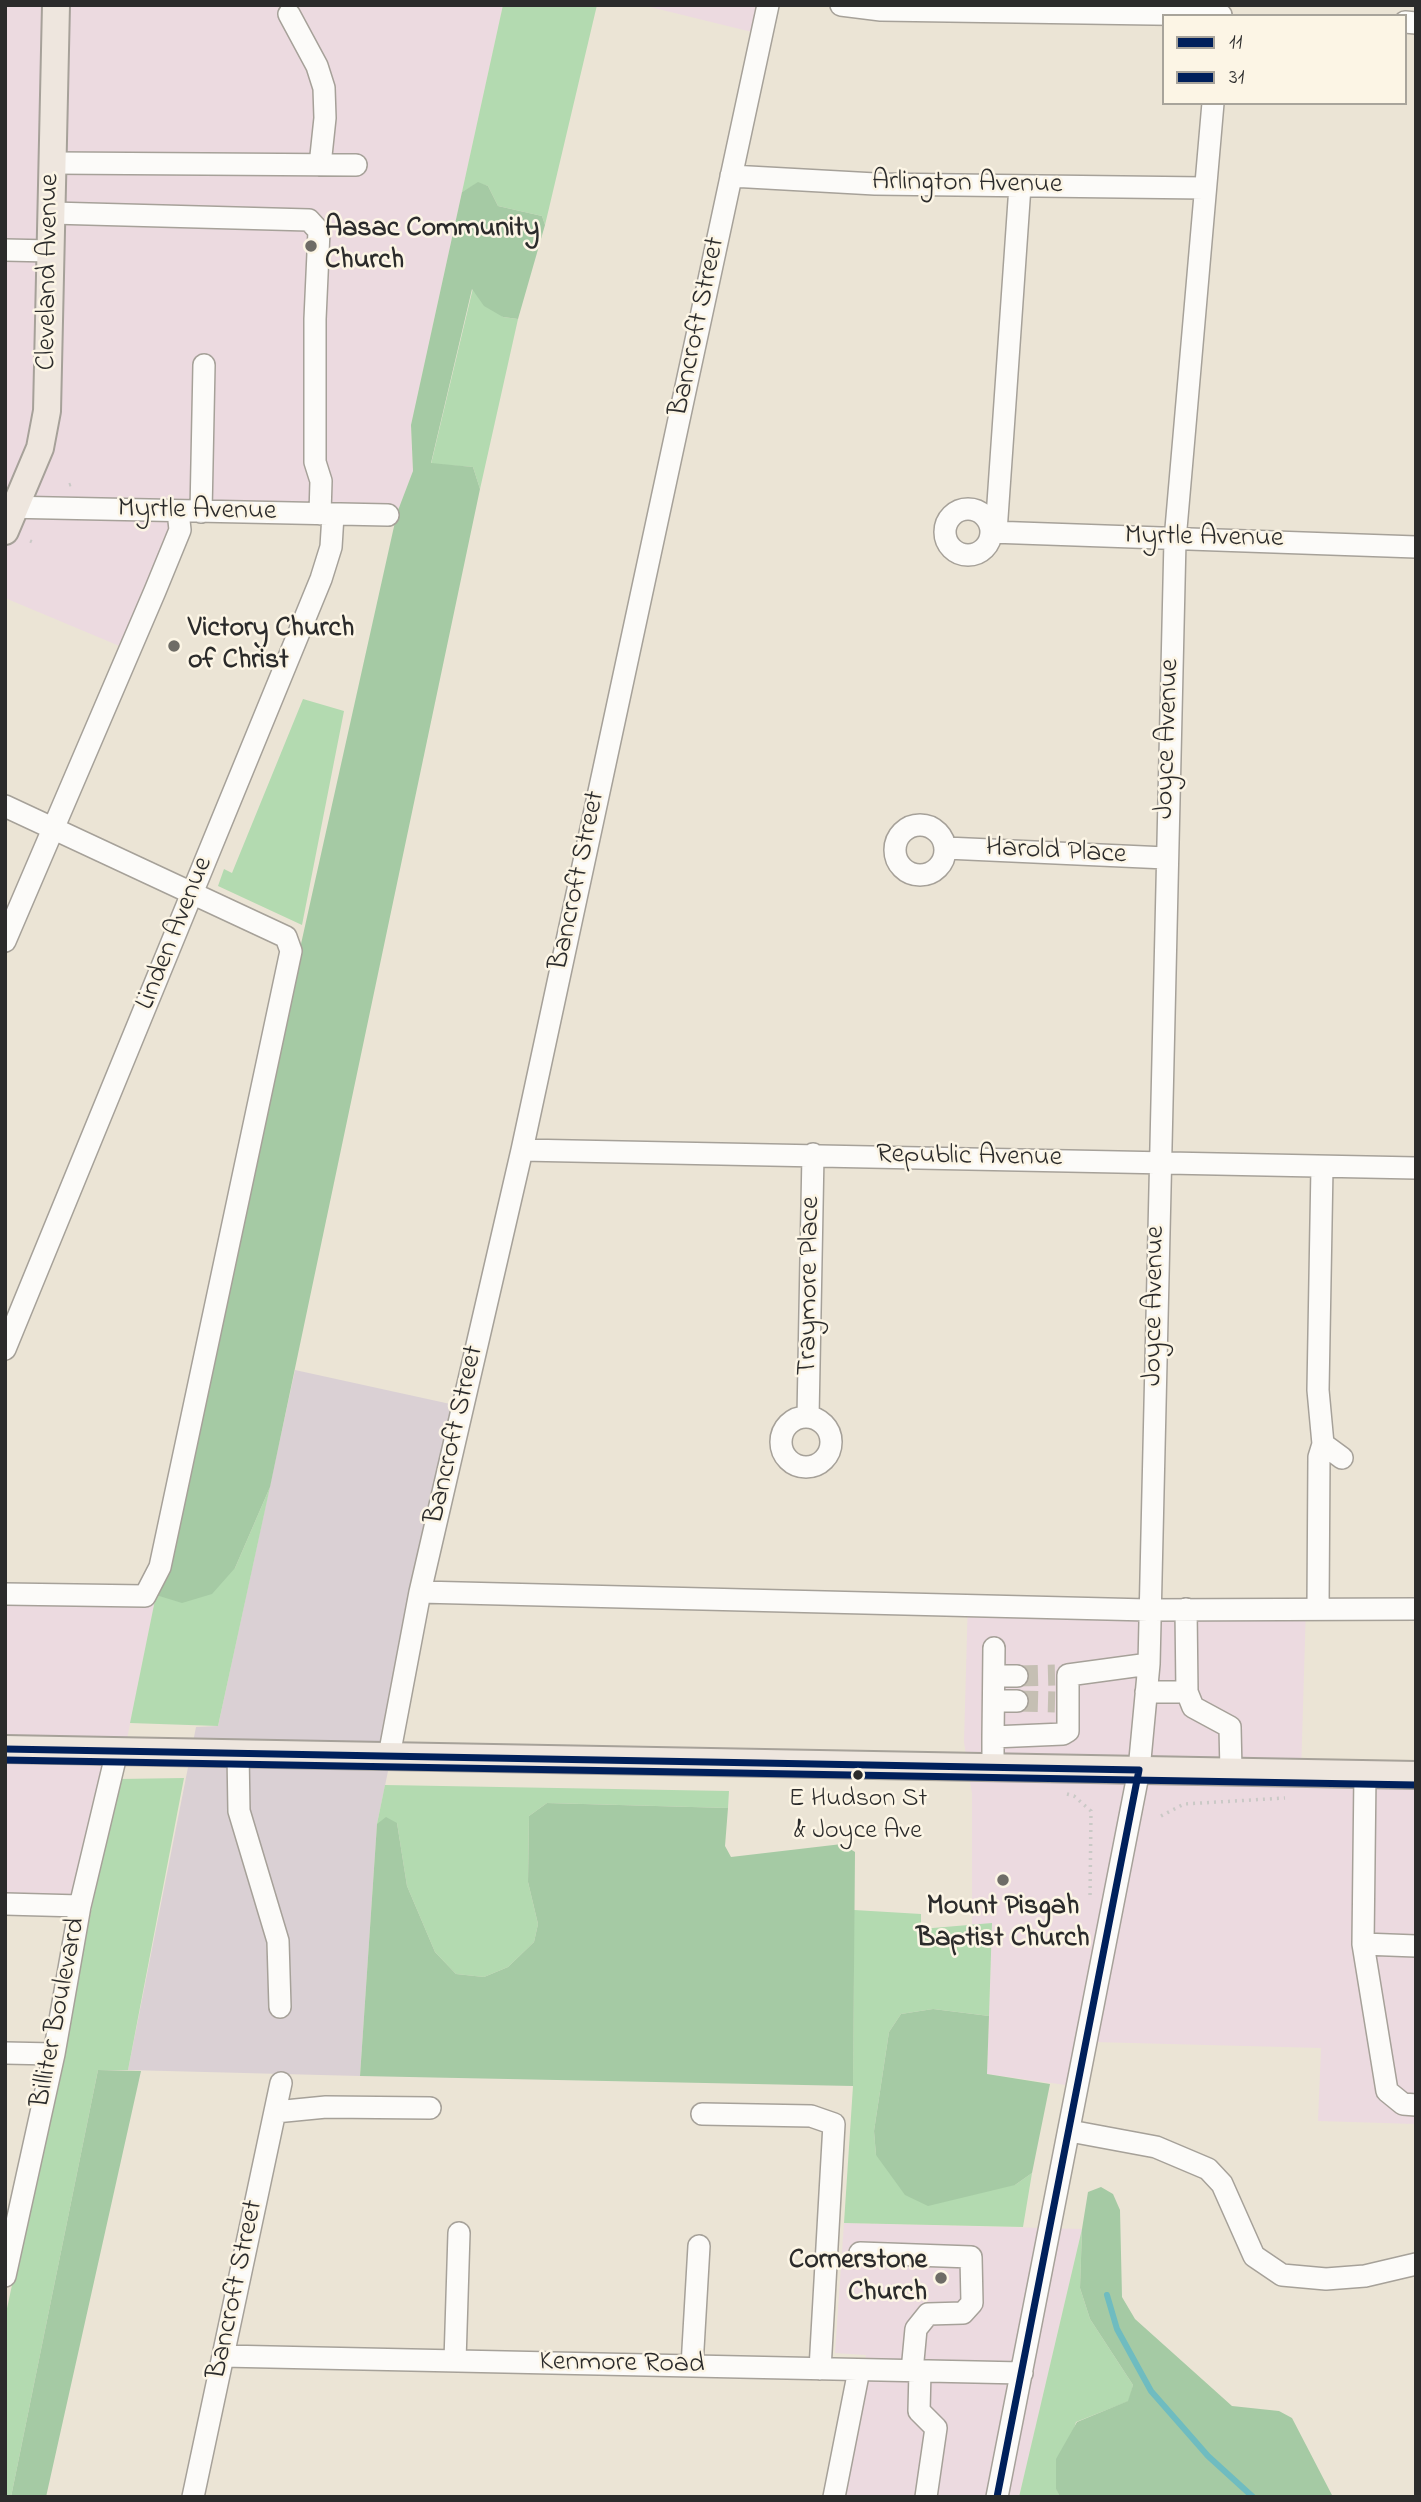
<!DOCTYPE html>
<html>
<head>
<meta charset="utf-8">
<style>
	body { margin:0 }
	#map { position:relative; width:1421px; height:2502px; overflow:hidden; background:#ebe4d5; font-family:"Indie Flower",sans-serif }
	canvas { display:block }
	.frame { position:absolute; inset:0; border:7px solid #2b2b2b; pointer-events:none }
	.legend { position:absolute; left:1162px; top:14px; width:245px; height:91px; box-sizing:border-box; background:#fcf5e5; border:2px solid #a8a49b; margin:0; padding:9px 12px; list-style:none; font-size:21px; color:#2b2b2b }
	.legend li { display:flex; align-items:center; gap:14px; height:35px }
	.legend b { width:35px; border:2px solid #a8a49b }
</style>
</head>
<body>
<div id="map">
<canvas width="1421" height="2502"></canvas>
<div class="frame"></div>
<ul class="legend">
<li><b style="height:9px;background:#00205b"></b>11</li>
<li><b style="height:9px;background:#00205b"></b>31</li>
</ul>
</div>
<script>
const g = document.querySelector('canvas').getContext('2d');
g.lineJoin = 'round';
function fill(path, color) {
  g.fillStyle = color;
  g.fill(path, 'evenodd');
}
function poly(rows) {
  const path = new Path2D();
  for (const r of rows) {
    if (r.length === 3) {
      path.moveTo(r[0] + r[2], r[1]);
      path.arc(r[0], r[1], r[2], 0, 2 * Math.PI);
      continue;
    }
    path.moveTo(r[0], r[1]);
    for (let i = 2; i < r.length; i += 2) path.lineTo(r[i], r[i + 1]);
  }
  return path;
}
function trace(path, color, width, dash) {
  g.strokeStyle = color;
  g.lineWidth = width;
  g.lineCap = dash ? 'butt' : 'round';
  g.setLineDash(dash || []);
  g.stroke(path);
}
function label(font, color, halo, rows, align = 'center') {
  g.font = font + ' "Indie Flower",sans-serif';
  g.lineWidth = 5;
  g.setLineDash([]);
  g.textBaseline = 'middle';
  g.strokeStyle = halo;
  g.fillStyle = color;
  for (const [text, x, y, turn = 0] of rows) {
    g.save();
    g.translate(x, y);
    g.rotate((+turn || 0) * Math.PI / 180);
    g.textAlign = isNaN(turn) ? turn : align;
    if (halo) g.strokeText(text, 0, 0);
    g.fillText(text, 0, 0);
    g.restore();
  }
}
fill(poly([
	[5,5,503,5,411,425,413,471,397,513,182,511,129,650,5,598],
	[642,5,766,5,760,34],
	[5,1595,156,1595,93,1907,5,1905],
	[968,1598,1306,1606,1301,1773,1416,1775,1416,2124,1318,2121,1321,2048,1093,2042,1080,2087,987,2074,992,1924,972,1925,972,1794,964,1742],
	[844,2223,1082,2229,1019,2497,838,2497,866,2355,835,2353]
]), '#ecdae0');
fill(poly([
	[295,1370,464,1407,377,1824,360,2076,128,2070,196,1727,218,1726]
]), '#dad0d4');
fill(poly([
	[503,5,597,5,545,225,542,216,498,206,488,186,478,183,462,192],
	[473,288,503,317,518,319,480,489,473,467,431,464],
	[303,699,344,711,302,925,218,886,224,869,232,873],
	[270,1487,218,1726,130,1723,156,1595,235,1568],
	[184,1778,128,2070,98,2070,11,2497,5,2497,5,2318,119,1779],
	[385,1785,729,1791,728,1808,547,1803,529,1816,528,1882,538,1924,534,1942,508,1967,484,1977,456,1974,435,1952,407,1886,397,1823,377,1824],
	[854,1910,921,1914,921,1929,992,1923,989,2016,933,2009,901,2014,889,2032,874,2131,876,2155,1015,2185,1032,2173,1023,2227,844,2223,853,2086],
	[1082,2229,1080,2288,1090,2319,1133,2385,1129,2401,1076,2422,1056,2488,1060,2497,1019,2497]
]), '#b3dab0');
fill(poly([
	[478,182,488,186,498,206,542,216,545,225,518,319,503,317,484,306,472,289,431,463,473,467,480,489,270,1487,235,1568,212,1594,182,1603,156,1595,397,513,413,471,411,425,462,192],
	[547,1803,728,1808,725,1846,731,1857,842,1844,855,1852,853,2086,360,2076,377,1824,386,1817,397,1823,407,1886,435,1952,456,1974,484,1977,508,1967,534,1942,538,1924,528,1882,529,1816],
	[933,2009,989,2016,987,2074,1050,2084,1032,2173,1015,2185,928,2206,905,2195,876,2155,874,2131,889,2032,901,2014],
	[98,2070,141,2071,46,2497,11,2497],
	[1101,2187,1113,2194,1120,2210,1122,2297,1135,2319,1232,2406,1279,2411,1292,2418,1333,2497,1060,2497,1056,2489,1056,2459,1077,2422,1128,2401,1133,2385,1090,2319,1080,2288,1082,2229,1088,2192]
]), '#a5caa4');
trace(poly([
	[1107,2295,1117,2329,1151,2391,1208,2456,1253,2497]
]), '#6fbcc0', 6);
trace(poly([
	[1017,1676,1055,1675],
	[1017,1701,1055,1702]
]), '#c5bfb3', 21, [21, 10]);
const minor = poly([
	[841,5,881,10,1221,15],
	[289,14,317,66,324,88,325,118,320,165],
	[1405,22,1416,23],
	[53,163,356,165],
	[731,176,875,184,1204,188],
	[52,213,309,220,319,231,315,319,315,462,321,481,320,514],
	[5,250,51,251],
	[5,507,388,515],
	[968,532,23],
	[201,512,204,365],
	[991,532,1416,547],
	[996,532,1020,186],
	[5,806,286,937,291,951,160,1567,145,1596,5,1594],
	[920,850,25],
	[946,848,1166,858],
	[5,941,155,591,180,530,178,511],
	[522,1150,1416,1168],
	[1322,1167,1318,1390,1323,1444,1342,1458],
	[5,1349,321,579,331,547,333,515],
	[806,1442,25],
	[808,1417,813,1154],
	[420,1592,1148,1610,1416,1609],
	[1318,1608,1319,1457,1323,1444],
	[994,1676,1017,1676],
	[1146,1692,1187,1692,1186,1609],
	[1187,1692,1193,1707,1230,1727,1231,1771],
	[994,1701,1017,1701],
	[993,1737,994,1648],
	[238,1753,239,1811,278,1941,280,2007],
	[389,1756,420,1592,522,1150,768,5],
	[993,1768,993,1737,1063,1734,1068,1731,1068,1675,1149,1664],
	[1365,1774,1363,1944,1416,1946],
	[5,1904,80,1906],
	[1363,1944,1387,2091,1403,2104,1416,2105],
	[5,2053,54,2054],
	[275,2112,326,2107,430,2108],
	[702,2114,811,2116,834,2124,820,2369],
	[1070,2131,1156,2147,1208,2169,1222,2184,1254,2256,1282,2275,1326,2279,1365,2276,1416,2264],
	[860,2253,971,2257,972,2303,963,2313,928,2314,916,2329,912,2371],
	[5,2276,54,2054,80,1906,117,1751],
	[223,2356,1022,2373],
	[455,2361,459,2233],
	[692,2366,699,2246],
	[920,2371,919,2411,936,2428,926,2497],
	[193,2497,281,2083],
	[834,2497,859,2370],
	[997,2497,1139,1770,1149,1664,1175,540,1213,103]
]);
const major = poly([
	[5,531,40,448,47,411,56,5],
	[5,1749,1416,1775]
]);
trace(minor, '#a6a199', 24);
trace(major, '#a6a199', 30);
trace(poly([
	[69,485,75,483],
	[30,541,35,543],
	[1067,1794,1074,1796,1091,1811,1090,1899],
	[1161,1816,1184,1804,1285,1798]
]), '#cac9c6', 3.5, [2, 5]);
trace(minor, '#fcfbf9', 21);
trace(major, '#eee6de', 26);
trace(poly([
	[5,1749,1139,1770],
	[997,2497,1139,1770]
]), '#00205b', 7);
trace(poly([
	[5,1760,1416,1785]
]), '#00205b', 7);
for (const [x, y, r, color] of [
	[311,246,7,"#6e6c66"],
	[174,646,7,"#6e6c66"],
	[858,1775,6,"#2b2b2b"],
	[1003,1880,7,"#6e6c66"],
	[941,2278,7,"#6e6c66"]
]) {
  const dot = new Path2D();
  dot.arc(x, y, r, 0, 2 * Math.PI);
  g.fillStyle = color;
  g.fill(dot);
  trace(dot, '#fcf5e5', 2.5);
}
label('26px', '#2b2b2b', '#fcf5e5', [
	["E Hudson St",858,1801],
	["& Joyce Ave",858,1833]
]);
label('28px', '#2b2b2b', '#fcf5e5', [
	["Arlington Avenue",967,185,1],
	["Cleveland Avenue",50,272,-89],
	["Bancroft Street",699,327,-78],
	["Myrtle Avenue",197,512,1],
	["Myrtle Avenue",1204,539,1],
	["Joyce Avenue",1169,739,-88],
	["Harold Place",1056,853,3],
	["Bancroft Street",579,881,-78],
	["Linden Avenue",176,934,-68],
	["Republic Avenue",969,1158,1],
	["Traymore Place",811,1286,-89],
	["Joyce Avenue",1156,1306,-89],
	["Bancroft Street",456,1435,-77],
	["Billiter Boulevard",60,2013,-79],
	["Bancroft Street",237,2290,-78],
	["Kenmore Road",622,2365,1]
]);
label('bold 28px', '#2b2b2b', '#fcf5e5', [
	["Aasac Community",325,230],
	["Church",325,262],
	["Victory Church",188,630],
	["of Christ",188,662],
	["Mount Pisgah",1003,1908,"center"],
	["Baptist Church",1003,1940,"center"],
	["Cornerstone",927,2262,"right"],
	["Church",927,2294,"right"]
], 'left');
</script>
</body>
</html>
